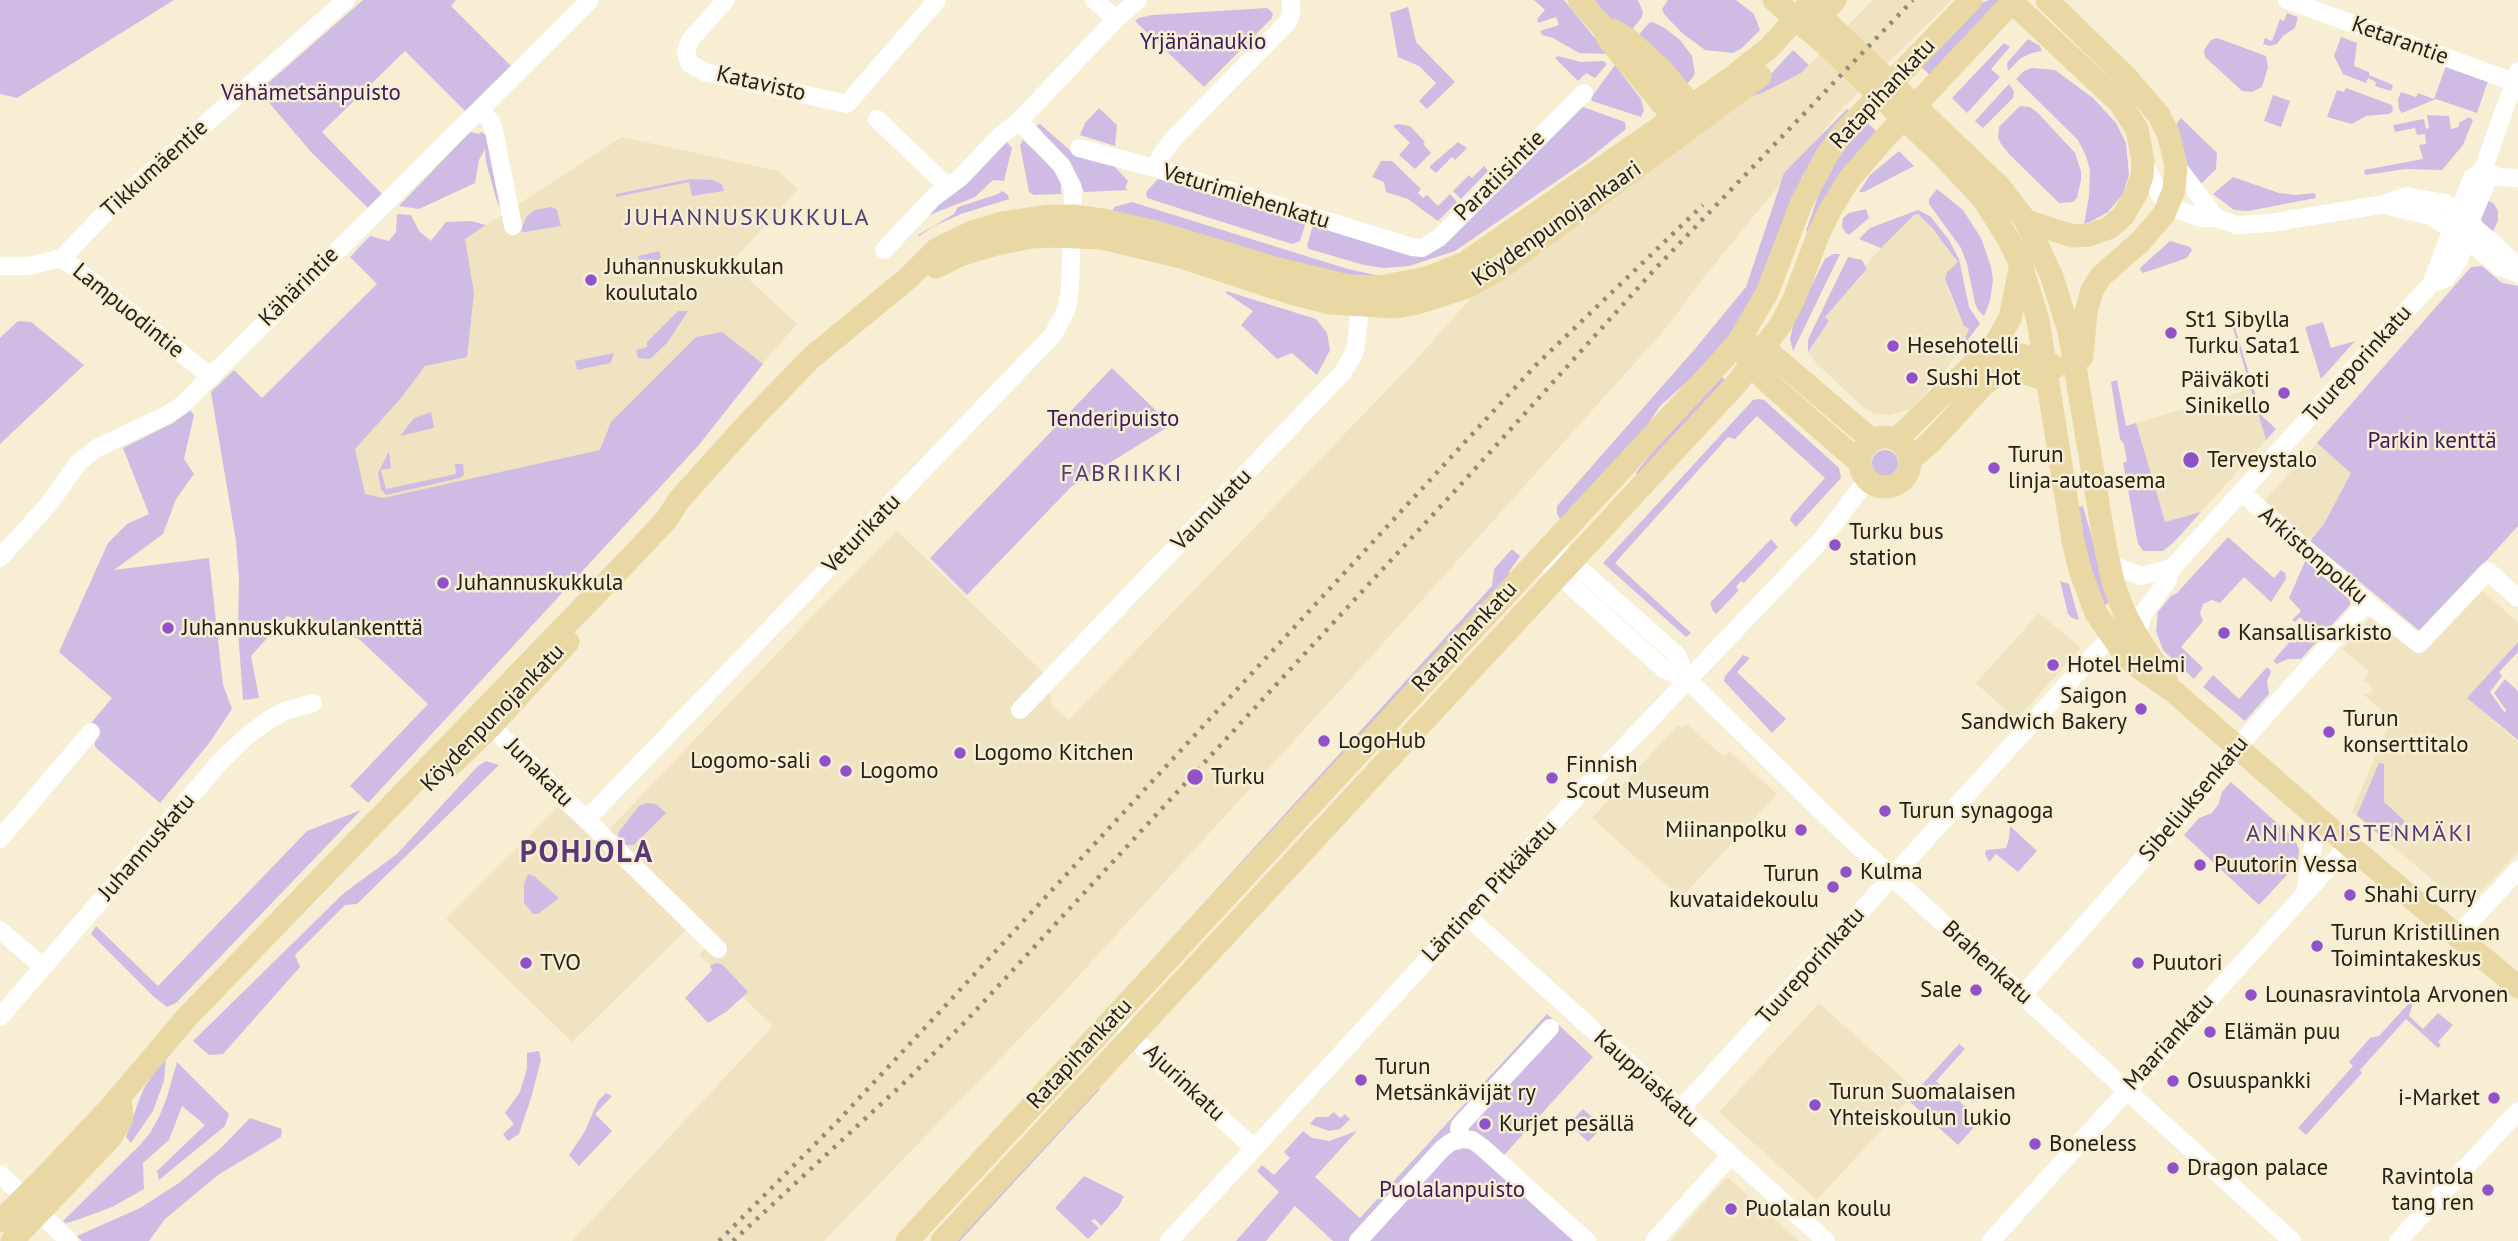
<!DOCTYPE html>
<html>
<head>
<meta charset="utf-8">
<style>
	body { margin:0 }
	canvas { display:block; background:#f8eed3 }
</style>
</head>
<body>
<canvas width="2518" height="1241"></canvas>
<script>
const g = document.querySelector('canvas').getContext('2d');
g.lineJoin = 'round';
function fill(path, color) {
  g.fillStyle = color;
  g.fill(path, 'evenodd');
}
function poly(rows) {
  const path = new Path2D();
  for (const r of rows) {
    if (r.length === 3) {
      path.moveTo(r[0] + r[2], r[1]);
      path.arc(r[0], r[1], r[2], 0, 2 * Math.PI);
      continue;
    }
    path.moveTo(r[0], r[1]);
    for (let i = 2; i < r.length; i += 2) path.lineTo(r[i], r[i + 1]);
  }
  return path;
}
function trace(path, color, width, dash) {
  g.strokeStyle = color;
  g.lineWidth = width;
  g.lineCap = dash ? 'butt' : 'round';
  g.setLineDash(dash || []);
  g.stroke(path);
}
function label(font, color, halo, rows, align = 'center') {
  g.font = font + ' "PT Sans",sans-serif';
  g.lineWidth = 5;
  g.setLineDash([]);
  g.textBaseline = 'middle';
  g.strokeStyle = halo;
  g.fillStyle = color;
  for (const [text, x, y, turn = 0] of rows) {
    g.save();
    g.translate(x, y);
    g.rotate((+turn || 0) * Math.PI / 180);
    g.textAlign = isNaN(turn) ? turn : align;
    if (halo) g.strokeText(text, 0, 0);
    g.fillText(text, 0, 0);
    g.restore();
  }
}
fill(poly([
	[1873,0,1952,0,1845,105,1704,277,1667,327,1388,638,1052,1005,824,1241,572,1241,773,1026,699,955,705,948,686,930,572,1042,446,919,558,807,597,842,807,622,897,531,1046,675,1052,706,1069,720,1413,363,1471,298,1472,293,1739,100,1801,73],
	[622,137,778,171,798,189,731,263,797,324,692,444,364,513,350,442,454,246],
	[1918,214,1946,245,1958,263,1947,272,1947,288,1964,326,1969,329,1962,347,1941,376,1911,409,1890,415,1874,414,1863,407,1816,363,1808,352,1829,321,1824,317,1864,274,1867,269,1866,265,1881,248,1914,215],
	[2254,388,2262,416,2276,429,2172,544,2126,426],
	[2317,443,2352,473,2324,524,2310,540,2303,535,2301,537,2263,502],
	[2480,588,2518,623,2518,642,2468,698,2518,743,2518,852,2466,908,2352,812,2390,721,2381,710,2363,694,2369,694,2373,690,2371,686,2363,680,2369,671,2342,649,2372,616,2418,654],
	[2039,613,2081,648,2016,720,1976,683],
	[1687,724,1724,757,1729,751,1777,794,1681,898,1592,818,1678,725,1682,728],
	[1819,1003,1917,1091,1817,1200,1719,1112],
	[1727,1177,1799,1241,1671,1241]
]), '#f0e3c1');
fill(poly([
	[0,0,174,0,17,98,0,94],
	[363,0,456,0,451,6,511,66,465,111,405,51,322,132,382,194,368,208,312,153,259,91],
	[1534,0,1564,0,1608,54,1579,53,1553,38,1542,35,1540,31,1559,25,1556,17,1538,23,1537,19,1545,10],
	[1591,0,1638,0,1643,12,1642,17,1630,32,1623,31],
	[1668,0,1736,0,1754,14,1760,30,1742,48,1733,53,1705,50,1682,33,1664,14,1662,9],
	[1989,0,2001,0,1931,76,1920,66,1979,4],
	[1408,7,1416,42,1455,82,1427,109,1419,101,1436,83,1419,66,1398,57,1390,13],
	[1267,8,1273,13,1272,18,1204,87,1135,21,1139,18,1152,15],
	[2287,13,2298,17,2295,28,2283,36,2277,44,2270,46,2263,44,2265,38,2272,41,2280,19,2284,21],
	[1653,22,1666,29,1680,40,1692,56,1695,74,1688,83,1635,39,1649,23],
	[2341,37,2357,43,2354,66,2369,72,2369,75,2393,85,2391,91,2375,86,2376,82,2368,78,2366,83,2343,74,2334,56],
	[2217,38,2266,56,2268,67,2262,87,2252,92,2242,91,2205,57,2204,50,2211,40],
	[2028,39,2040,46,2042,51,2032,53,2021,58,2008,71,2007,63],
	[2004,43,2010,47,1991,69,2000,77,1967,113,1952,98],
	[1793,50,1809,65,1801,73,1762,93,1740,100,1769,76],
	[1558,56,1581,62,1603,61,1607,64,1595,78,1586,73,1578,81,1555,58],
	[1615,65,1641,99,1644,110,1641,117,1592,101,1591,98],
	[2446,66,2488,81,2477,113,2436,99,2402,113,2399,109,2398,99,2401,92,2416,97,2418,93,2434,99],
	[2032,68,2055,70,2093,98,2116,123,2126,143,2129,175,2123,194,2108,212,2090,222,2084,224,2089,197,2090,170,2086,156,2078,140,2016,79,2024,71],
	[2009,84,2014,91,2013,98,1983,128,1975,121],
	[2346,88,2392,105,2393,111,2389,114,2366,116,2352,124,2327,117,2337,90,2344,92],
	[2273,95,2290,101,2281,127,2264,121],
	[2020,106,2030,107,2038,113,2075,153,2081,171,2081,180,2077,198,2073,202,2059,203,2010,155,2001,144,1998,138,1999,127],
	[1583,107,1625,122,1626,129,1586,161,1455,251,1409,266,1384,268,1364,265,1309,249,1307,246,1313,225,1409,254,1579,108],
	[1099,108,1117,125,1115,146,1080,135,1085,123],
	[1847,109,1852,114,1802,176,1766,278,1746,316,1706,365,1660,406,1645,429,1562,522,1557,514,1557,506,1694,350,1746,287,1784,173],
	[2427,115,2449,116,2451,129,2459,127,2459,123,2469,117,2473,120,2463,145,2442,170,2406,169,2365,175,2364,170,2423,159,2419,145,2426,144,2425,134,2417,135,2415,128,2395,132,2393,125,2424,119,2426,129,2429,128],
	[2181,118,2217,153,2216,169,2200,185,2188,173,2175,137,2177,123],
	[1866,121,1877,132,1811,232,1806,231,1823,182,1836,157],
	[1040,124,1072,152,1113,165,1128,181,1125,188,1128,190,1084,192,1073,169,1038,131,1037,125],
	[1398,124,1410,126,1425,142,1423,144,1431,153,1415,169,1399,155,1410,143,1393,126],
	[470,132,479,134,481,132,488,136,504,209,501,211,496,198,486,162,485,149,479,160,475,183,419,209,399,206],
	[1023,140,1052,167,1061,182,1061,194,1034,195,1029,192,1020,145],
	[1006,141,1012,148,1004,181,993,180,975,197,927,216],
	[1458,142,1467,148,1455,160,1452,157,1436,173,1430,168,1430,166],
	[1899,151,1914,166,1864,192,1859,192,1870,175],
	[1381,161,1392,161,1421,189,1418,193,1423,198,1427,195,1438,206,1450,194,1457,202,1438,221,1435,219,1408,199,1386,192,1384,182,1372,177],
	[1484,166,1488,171,1461,199,1453,191,1469,175,1472,178],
	[2233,177,2279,193,2295,195,2315,193,2316,198,2248,211,2234,210,2213,194],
	[691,179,713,180,722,184,724,191,692,196,689,182,616,197,616,194],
	[1158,179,1306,222,1300,241,1292,244,1153,200,1147,198,1146,192],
	[1937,189,1963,210,1981,238,1991,267,1993,280,1990,301,1984,316,1978,310,1975,303,1967,264,1961,248,1929,204,1929,199],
	[1002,191,1008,195,1009,199,961,214,934,226,919,236,918,235,954,214,958,207,998,194],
	[2485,199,2494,204,2498,211,2498,221,2492,233,2484,226,2481,219],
	[1132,202,1348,269,1380,276,1371,283,1111,215,1114,207],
	[552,207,557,210,561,226,524,232,520,231,527,216,535,210],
	[1866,209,1869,218,1849,235,1846,233,1842,227,1843,218,1849,213],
	[1918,210,1930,216,1949,240,1959,259,1969,307,1980,324,1962,347,1969,329,1964,326,1945,279,1947,272,1958,262,1932,228,1918,214,1914,215,1881,248,1859,239,1870,228],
	[397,214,411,215,419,231,431,241,446,222,471,221,486,225,465,239,474,293,467,357,425,366,401,398,355,449,365,494,383,498,600,450,611,422,696,337,722,332,763,364,698,446,368,803,350,786,428,704,359,639,287,616,251,656,259,698,243,700,238,630,239,579,236,541,211,392,234,370,262,398,377,284,350,257,370,236,389,241,396,232],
	[2170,241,2190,247,2192,250,2187,258,2143,273,2141,271,2140,268],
	[659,251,661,257,647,274,641,270,638,256],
	[1833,254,1840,254,1793,351,1790,339,1795,318,1825,259],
	[1848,257,1862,260,1867,269,1825,317,1829,321,1808,352,1808,340,1813,329],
	[2482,266,2502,283,2518,286,2518,526,2421,632,2310,541,2324,524,2351,473,2317,443,2471,267],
	[1226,291,1316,319,1327,333,1330,350,1317,375,1292,353,1277,359,1241,325,1253,311,1226,293],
	[2227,308,2229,308,2262,416,2276,429,2266,440],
	[678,311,688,311,667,343,650,359,638,358,636,350,647,347,647,342],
	[18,321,31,322,84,365,0,444,0,338],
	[2323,322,2331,348,2355,341,2321,379,2305,327],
	[614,353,611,363,577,370,575,361],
	[1112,368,1171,425,1072,486,967,595,930,558],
	[1719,374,1726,381,1637,475,1636,473,1680,416],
	[2117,380,2126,426,2136,423,2165,522,2201,512,2174,542,2163,551,2143,551,2138,544,2123,463,2127,461,2124,444,2120,439,2111,382],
	[1759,399,1764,400,1839,468,1841,478,1796,527,1790,520,1792,515,1825,478,1757,416,1735,439,1728,437,1615,563,1691,633,1686,637,1603,563,1753,400],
	[190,410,194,415,184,459,194,474,176,499,163,534,114,570,209,558,223,685,232,709,210,742,160,803,95,747,95,732,91,723,112,698,59,652,108,543,127,524,149,514,123,448,173,423],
	[431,412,434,428,400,436,414,418],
	[1885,463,13],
	[389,451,391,468,381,470,386,489,456,474,455,464,463,464,464,475,460,478,386,495,381,489,378,473],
	[2083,506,2110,602,2102,607,2092,583,2075,508],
	[2228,537,2274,578,2281,570,2285,573,2286,579,2271,602,2244,577,2220,603,2212,600,2203,604,2200,613,2203,621,2181,647,2203,668,2194,679,2163,650,2156,631,2158,612,2171,596,2177,593],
	[1771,539,1778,547,1744,583,1741,581,1736,587,1739,590,1722,608,1716,614,1713,611,1710,603],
	[1512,549,1520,556,1509,572,1511,575,1153,959,1492,586,1494,569],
	[2307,557,2335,583,2350,601,2350,605,2301,659,2288,659,2277,664,2273,661,2306,623,2300,617,2295,622,2292,620,2301,611,2289,598],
	[2060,581,2069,584,2079,620,2072,618,2068,614],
	[2518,642,2518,652,2499,672,2502,676,2490,692,2505,713,2506,710,2494,693,2505,679,2518,691,2518,740,2467,698],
	[1743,655,1750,658,1737,672,1786,719,1772,733,1724,681,1725,676],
	[2267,667,2271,671,2267,682,2269,694,2245,721,2203,687,2213,675,2239,699],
	[486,761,499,765,357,904,345,905,295,955,300,967,223,1054,209,1055,193,1041,344,893,397,854,478,766],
	[2379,763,2384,764,2384,802,2405,821,2387,842,2357,815],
	[2231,782,2294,838,2299,849,2298,863,2259,905,2184,835,2199,818,2212,813,2218,805,2222,792],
	[646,803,656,804,666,813,634,845,627,845,619,839,618,833,639,806],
	[361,810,176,1003,167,1007,153,996,91,934,96,926,158,986,307,831],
	[2010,826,2037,851,2018,872,1996,854,1989,862,1985,854,1986,850,2006,848,2009,839],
	[528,874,534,876,559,898,538,914,533,914,524,903,524,884],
	[716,963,723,965,748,992,726,1012,708,1023,685,998,712,970,710,966],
	[2411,1001,2412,1006,2409,1016,2423,1029,2438,1013,2453,1025,2438,1042,2441,1045,2438,1048,2406,1019,2360,1070,2362,1073,2306,1135,2298,1128,2353,1066,2349,1062,2370,1038,2379,1036],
	[1547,1014,1593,1057,1495,1165,1579,1241,1333,1241,1295,1206,1266,1241,1236,1241,1279,1192,1257,1171,1262,1165,1274,1175,1290,1158,1284,1152,1303,1131,1312,1138,1329,1141,1357,1131,1315,1177,1360,1218],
	[1959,1044,1965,1049,1936,1081,1967,1108,1965,1112,1978,1123,1958,1145,1908,1100],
	[539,1051,541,1060,531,1098,519,1134,508,1141,503,1134,514,1124,505,1113,520,1092,527,1068,527,1053],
	[166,1056,164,1081,153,1111,131,1143,126,1137,138,1103,144,1088],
	[177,1062,229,1114,225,1126,159,1180,157,1171,205,1125,182,1106,169,1140,143,1163,144,1189,112,1207,77,1220,66,1223,63,1221,140,1145,150,1133,159,1117,167,1097],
	[1096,1085,1100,1089,960,1241,953,1241],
	[606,1093,612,1096,595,1114,612,1131,579,1166,569,1155,584,1133,598,1101],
	[1583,1109,1598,1122,1600,1130,1588,1142,1569,1124],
	[1334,1112,1340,1118,1345,1114,1350,1119,1340,1129,1329,1131,1310,1124,1316,1117,1328,1117],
	[250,1118,282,1129,281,1137,218,1175,165,1219,149,1241,82,1241,77,1236,140,1208,179,1183,221,1148],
	[1084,1176,1124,1196,1119,1206,1101,1226,1095,1219,1091,1221,1099,1228,1088,1239,1055,1208]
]), '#cebce4');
trace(poly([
	[726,0,690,40,686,52,689,63,704,72,847,104,937,0],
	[1094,0,1116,19],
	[2287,0,2514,82],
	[480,109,491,122,494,131,513,226],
	[877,119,948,187],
	[1079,148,1155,168,1412,247,1422,248,1439,238,1584,93],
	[2143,161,2160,195,2168,206,2201,218,2216,218,2237,225,2270,223,2385,204,2406,196,2445,203,2493,243,2508,257,2518,274],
	[2176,165,2216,218],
	[1155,168,1162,154,1173,139,1287,23,1291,14,1291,0],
	[2483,170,2498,177,2518,178],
	[2385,204,2396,208,2431,216,2466,239,2500,267,2517,273],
	[884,250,933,198,960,178,1000,136,1019,121],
	[62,258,109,209,346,0],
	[62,258,210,376],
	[0,266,29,266,62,258],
	[2431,284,2445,279,2459,261,2470,222,2485,186,2483,170,2518,71],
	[2241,492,2367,603,2419,644,2488,571,2518,598],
	[0,558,49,504,78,463,97,448,165,416,181,406,590,0],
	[2109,564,2141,576,2172,568],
	[2137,636,2143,614,2167,581,2172,568,2431,284,2472,178,2483,170],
	[1687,679,1664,669,1571,586,1551,567,1545,551,1563,554,1677,655,1687,679,1845,834,2292,1241],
	[1020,710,1343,372,1355,351,1362,294],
	[482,717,718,949],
	[586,820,1053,335,1067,308,1070,288,1073,188,1062,166,1019,121,1116,19,1138,0],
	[0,839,91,732],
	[2305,893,2318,817],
	[1467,916,1826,1241],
	[0,930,43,967],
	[2457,936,2518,870],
	[2023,995,2187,809,2256,726,2367,603],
	[1116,1016,1144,1048,1254,1148],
	[0,1017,221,761,248,735,270,719,285,711,313,703],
	[1680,1110,2111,636],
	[1462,1139,1459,1129,1460,1125,1550,1028],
	[0,1174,69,1241],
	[1169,1241,1583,790,1823,538,1867,480],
	[1358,1241,1442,1149,1451,1142,1462,1139,1472,1140,1482,1147,1587,1241],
	[1654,1241,1731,1155],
	[1991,1241,2349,845],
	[2398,1241,2518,1111]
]), '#fff', 18);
trace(poly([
	[1579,0,1603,27,1609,40,1685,131],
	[1774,0,1823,42,1940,153,1984,200,2009,240,2021,265,2038,320,2073,541,2081,573,2096,613,2125,655,2138,667,2173,691,2358,853,2518,987],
	[2010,0,2119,102,2137,129,2143,161,2142,176,2136,194,2123,216,2109,228,2089,235,2073,236,2026,221],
	[2047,0,2126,77,2159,115,2169,136,2176,165,2174,190,2164,214,2141,241,2101,276,2092,290,2086,312,2082,357],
	[1809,5,1999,186,2026,221,2052,277,2069,331,2105,545,2113,582,2124,612,2137,636,2167,682],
	[1807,29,1835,0],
	[1613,30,1629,40,1662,70,1700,116],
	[936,267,960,255,996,244,1032,237,1052,236,1102,238,1181,257,1291,293,1330,303,1396,307,1417,303,1467,287,1498,270,1760,76],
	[1752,346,1765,349,1872,440],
	[1745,354,1751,365,1771,385,1860,463],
	[1978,362,2002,355,2021,355,2044,360,2055,367],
	[1885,462,25],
	[1897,439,1997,341,2010,318,2020,268],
	[1910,460,1930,443,1984,384,2000,373,2022,372,2047,380],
	[452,764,491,726,568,642],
	[0,1221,44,1178,110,1108,188,1016,618,571,667,519,679,500,751,420,811,358,907,279,937,249,972,232,1002,223,1050,216,1073,216,1103,220,1156,232,1278,269,1348,286,1379,287,1427,278,1465,263,1485,249,1730,79,1769,48,1813,0],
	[12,1241,111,1137,122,1118,120,1097],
	[907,1241,1718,365,1738,342,1767,293,1801,204,1827,155,1842,134,1971,0],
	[942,1241,1737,383,1781,324,1794,299,1819,233,1830,210,1850,178,1883,140,2014,0]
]), '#e9d7a4', 23);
trace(poly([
	[719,1241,836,1123,947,1004,1536,365,1703,205],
	[733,1241,907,1080,966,1021,1464,481,1655,269,1913,0]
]), '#948d7a', 4.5, [3.5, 7]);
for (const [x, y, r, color] of [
	[591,280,7,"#8f52c8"],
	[2171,333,7,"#8f52c8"],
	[1893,346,7,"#8f52c8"],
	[1912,378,7,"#8f52c8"],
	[2284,393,7,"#8f52c8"],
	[2191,460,9,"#8f52c8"],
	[1994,468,7,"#8f52c8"],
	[1835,545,7,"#8f52c8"],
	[443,583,7,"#8f52c8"],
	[168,628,7,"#8f52c8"],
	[2224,633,7,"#8f52c8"],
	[2053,665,7,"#8f52c8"],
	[2141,709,7,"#8f52c8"],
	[2329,732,7,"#8f52c8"],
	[1324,741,7,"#8f52c8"],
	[960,753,7,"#8f52c8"],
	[825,761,7,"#8f52c8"],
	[846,771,7,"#8f52c8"],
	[1195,777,9,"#8f52c8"],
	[1552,778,7,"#8f52c8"],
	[1885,811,7,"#8f52c8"],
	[1801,830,7,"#8f52c8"],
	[2200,865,7,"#8f52c8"],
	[1846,872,7,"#8f52c8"],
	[1833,887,7,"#8f52c8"],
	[2350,895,7,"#8f52c8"],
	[2317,946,7,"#8f52c8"],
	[526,963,7,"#8f52c8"],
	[2138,963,7,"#8f52c8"],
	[1976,990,7,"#8f52c8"],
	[2251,995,7,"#8f52c8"],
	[2210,1032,7,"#8f52c8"],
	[1361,1080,7,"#8f52c8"],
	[2173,1081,7,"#8f52c8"],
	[2494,1098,7,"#8f52c8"],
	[1815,1105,7,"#8f52c8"],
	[1485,1124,7,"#8f52c8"],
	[2035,1144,7,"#8f52c8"],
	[2173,1168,7,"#8f52c8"],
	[2488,1190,7,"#8f52c8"],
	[1731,1209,7,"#8f52c8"]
]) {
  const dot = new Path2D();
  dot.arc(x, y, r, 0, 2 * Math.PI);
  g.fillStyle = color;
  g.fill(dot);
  trace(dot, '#f8eed3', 2.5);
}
label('23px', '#252117', '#f8eed3', [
	["Ketarantie",2400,41,20],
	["Katavisto",761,84,13],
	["Ratapihankatu",1883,94,-47],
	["Tikkumäentie",155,169,-42],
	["Paratiisintie",1500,176,-45],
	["Veturimiehenkatu",1246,197,17],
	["Köydenpunojankaari",1557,224,-35],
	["Kähärintie",299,287,-45],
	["Lampuodintie",128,311,39],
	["Tuureporinkatu",2358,364,-48],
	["Vaunukatu",1212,510,-46],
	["Veturikatu",862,534,-46],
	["Arkistonpolku",2313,556,41],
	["Ratapihankatu",1465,637,-47],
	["Köydenpunojankatu",493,718,-46],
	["Junakatu",539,773,45],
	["Sibeliuksenkatu",2194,799,-50],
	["Juhannuskatu",147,847,-49],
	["Läntinen Pitkäkatu",1490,891,-47],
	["Brahenkatu",1987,963,42],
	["Tuureporinkatu",1811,966,-48],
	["Maariankatu",2169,1042,-48],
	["Ratapihankatu",1080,1054,-47],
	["Kauppiaskatu",1646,1079,42],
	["Ajurinkatu",1184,1083,43]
]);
label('23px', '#3d185c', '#f8eed3', [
	["Yrjänänaukio",1203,42],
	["Vähämetsänpuisto",311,93],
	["Tenderipuisto",1113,419],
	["Parkin kenttä",2432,441],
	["Puolalanpuisto",1452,1190]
]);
label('23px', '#252117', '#f8eed3', [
	["Juhannuskukkulan",605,267],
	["koulutalo",605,293],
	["St1 Sibylla",2185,320],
	["Turku Sata1",2185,346],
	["Hesehotelli",1907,346],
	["Sushi Hot",1926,378],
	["Päiväkoti",2270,380,"right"],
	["Sinikello",2270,406,"right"],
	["Turun",2008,455],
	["linja-autoasema",2008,481],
	["Terveystalo",2207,460],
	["Turku bus",1849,532],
	["station",1849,558],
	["Juhannuskukkula",457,583],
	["Juhannuskukkulankenttä",182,628],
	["Kansallisarkisto",2238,633],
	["Hotel Helmi",2067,665],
	["Saigon",2127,696,"right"],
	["Sandwich Bakery",2127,722,"right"],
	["Turun",2343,719],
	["konserttitalo",2343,745],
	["LogoHub",1338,741],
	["Logomo Kitchen",974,753],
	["Logomo-sali",811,761,"right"],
	["Finnish",1566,765],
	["Scout Museum",1566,791],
	["Logomo",860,771],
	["Turku",1211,777],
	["Turun synagoga",1899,811],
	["Miinanpolku",1787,830,"right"],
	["Puutorin Vessa",2214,865],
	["Kulma",1860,872],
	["Turun",1819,874,"right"],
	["kuvataidekoulu",1819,900,"right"],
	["Shahi Curry",2364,895],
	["Turun Kristillinen",2331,933],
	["Toimintakeskus",2331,959],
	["TVO",540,963],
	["Puutori",2152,963],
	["Sale",1962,990,"right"],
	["Lounasravintola Arvonen",2265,995],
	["Elämän puu",2224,1032],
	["Turun",1375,1067],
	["Metsänkävijät ry",1375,1093],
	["Osuuspankki",2187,1081],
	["Turun Suomalaisen",1829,1092],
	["Yhteiskoulun lukio",1829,1118],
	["i-Market",2480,1098,"right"],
	["Kurjet pesällä",1499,1124],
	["Boneless",2049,1144],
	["Dragon palace",2187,1168],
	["Ravintola",2474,1177,"right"],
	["tang ren",2474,1203,"right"],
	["Puolalan koulu",1745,1209]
], 'left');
g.letterSpacing = '2px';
label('24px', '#573a75', '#f8eed3', [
	["JUHANNUSKUKKULA",748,218],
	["FABRIIKKI",1122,474],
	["ANINKAISTENMÄKI",2360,834]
]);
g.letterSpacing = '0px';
g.letterSpacing = '2px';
label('bold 30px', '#573a75', '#f8eed3', [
	["POHJOLA",587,853]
]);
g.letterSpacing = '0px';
</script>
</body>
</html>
